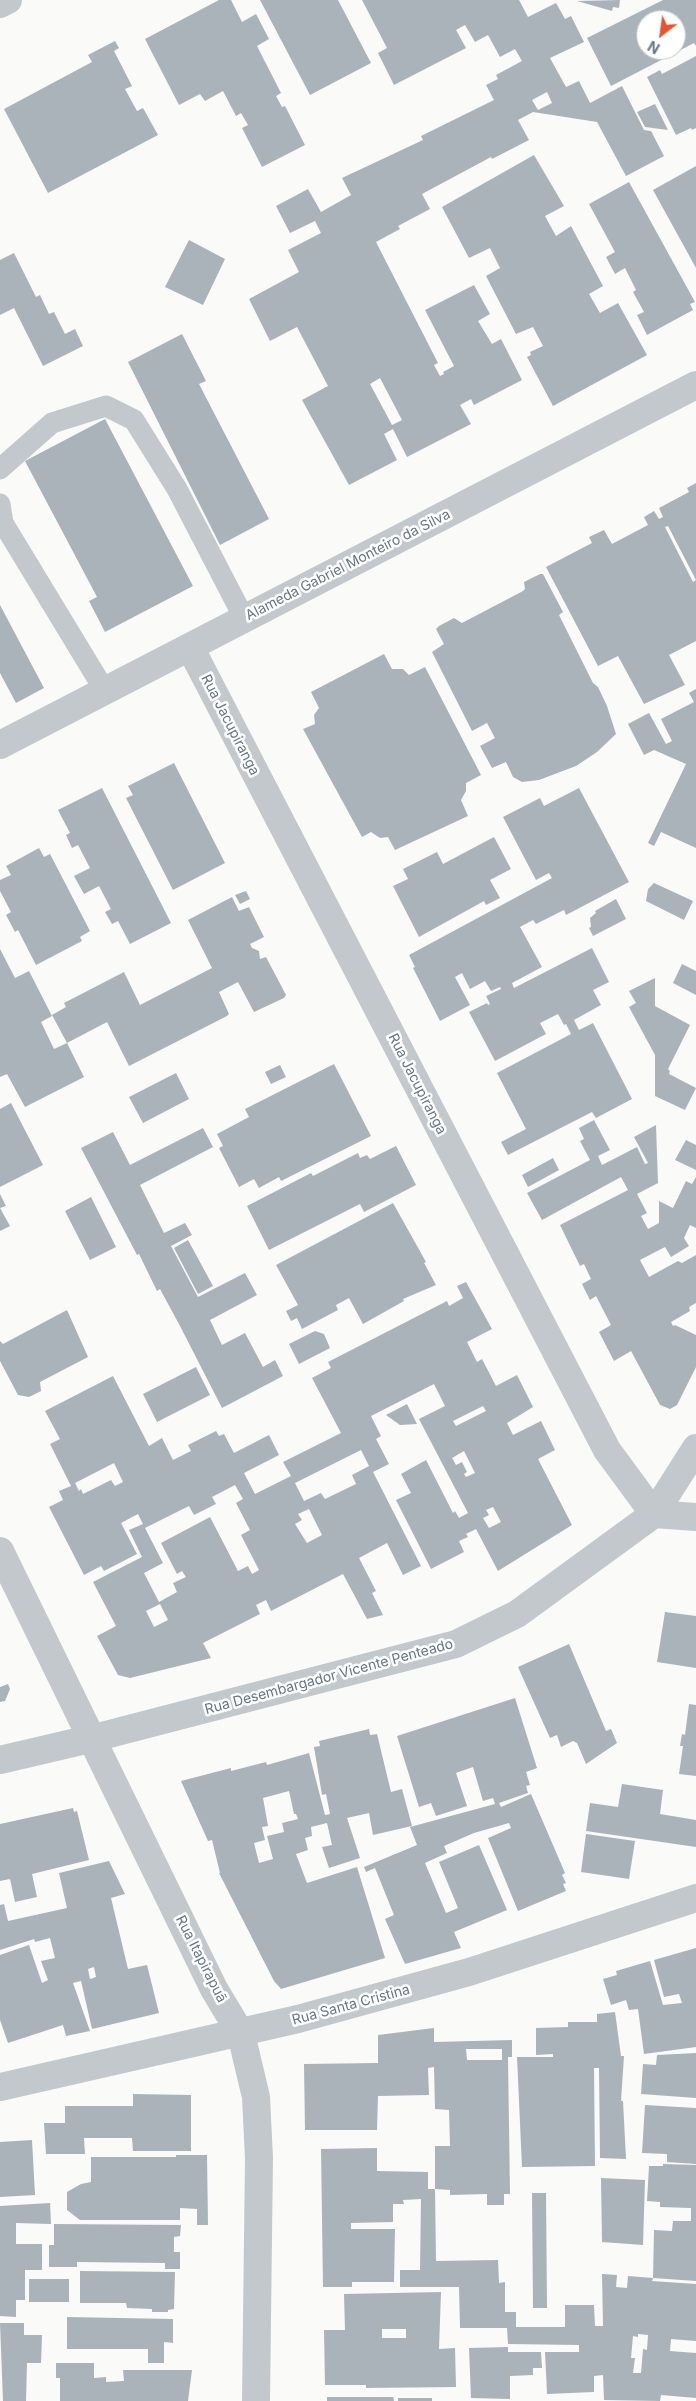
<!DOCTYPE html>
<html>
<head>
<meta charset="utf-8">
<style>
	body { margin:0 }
	#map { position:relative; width:696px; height:2401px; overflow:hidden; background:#fafaf8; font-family:Inter,sans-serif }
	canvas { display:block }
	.north { position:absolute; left:636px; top:10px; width:50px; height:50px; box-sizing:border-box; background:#fff; border:1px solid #c1c8cd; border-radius:50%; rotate:210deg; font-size:14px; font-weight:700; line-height:20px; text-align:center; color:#657683 }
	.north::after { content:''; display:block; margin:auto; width:18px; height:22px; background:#e4572e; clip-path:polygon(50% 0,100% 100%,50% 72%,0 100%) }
</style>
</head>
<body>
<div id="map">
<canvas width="696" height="2401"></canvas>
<div class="north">N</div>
</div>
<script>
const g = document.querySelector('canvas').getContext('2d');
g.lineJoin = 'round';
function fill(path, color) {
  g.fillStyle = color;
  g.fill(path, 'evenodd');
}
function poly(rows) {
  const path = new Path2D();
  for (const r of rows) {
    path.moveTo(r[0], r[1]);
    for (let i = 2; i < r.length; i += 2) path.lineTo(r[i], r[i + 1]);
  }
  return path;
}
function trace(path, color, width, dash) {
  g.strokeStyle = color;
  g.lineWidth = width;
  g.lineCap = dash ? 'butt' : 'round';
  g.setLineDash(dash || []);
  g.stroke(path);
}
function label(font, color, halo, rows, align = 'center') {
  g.font = font + ' Inter,sans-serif';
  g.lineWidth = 5;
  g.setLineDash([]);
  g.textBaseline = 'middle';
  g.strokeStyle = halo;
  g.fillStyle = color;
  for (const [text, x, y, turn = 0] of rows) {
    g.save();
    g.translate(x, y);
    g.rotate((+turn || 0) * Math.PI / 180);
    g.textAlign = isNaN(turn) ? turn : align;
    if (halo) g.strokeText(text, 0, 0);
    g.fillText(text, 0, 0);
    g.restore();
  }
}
fill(poly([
	[219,0,231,0,242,22,256,14,269,39,257,46,281,93,276,96,282,107,285,106,305,145,262,167,242,128,248,125,241,113,236,116,223,91,205,101,200,94,179,105,145,39],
	[260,0,338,0,371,63,310,95],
	[362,0,519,0,528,17,556,3,565,19,571,16,584,42,550,58,566,87,579,81,590,103,622,86,644,130,651,131,664,156,626,176,597,122,533,112,518,120,529,140,492,159,491,157,422,194,430,209,398,226,400,229,376,242,438,363,434,365,440,376,444,374,443,372,454,366,425,310,474,285,490,314,478,321,492,344,501,339,522,380,474,405,471,399,460,405,471,424,407,457,393,429,384,434,397,460,349,485,302,400,328,386,297,327,270,341,249,299,299,272,288,250,321,233,315,221,290,233,276,206,308,189,321,212,351,195,342,178,423,140,421,136,494,100,486,85,498,79,496,75,522,61,515,49,500,57,488,35,475,42,465,25,456,30,466,48,394,85,378,53,387,48],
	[547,92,552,103,538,110,532,100],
	[380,378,402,420,392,425,370,384],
	[620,0,619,8,613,7,612,11,577,1],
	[663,0,696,0,696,46,694,43,611,86,587,38],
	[646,20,676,20,676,50,646,50],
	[115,41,119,48,114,51,132,86,125,89,137,111,143,108,158,135,48,193,4,109,92,62,88,55],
	[696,56,696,128,692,130,691,128,676,135,647,77,660,70,662,74],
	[655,104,668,130,645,127,637,112],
	[534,155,564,206,545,216,556,236,571,226,603,286,589,294,600,313,618,303,647,355,553,406,527,357,531,355,530,352,543,346,533,327,516,334,486,276,500,268,490,248,469,258,442,207],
	[696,166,696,268,653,190],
	[629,182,695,302,690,304,693,310,647,335,637,315,644,312,633,292,636,290,625,268,615,274,606,257,615,252,589,204],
	[189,240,225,259,203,305,165,287],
	[14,253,36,297,40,295,49,314,54,312,65,334,75,329,83,346,43,366,14,308,0,315,0,260],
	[182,334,206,381,199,384,269,519,220,545,128,362],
	[105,419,193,586,105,632,89,601,97,597,25,461],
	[696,483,696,580,668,526,665,527,693,582,696,580,696,641,669,655,685,685,644,704,618,656,598,666,546,567,592,543,589,537,604,530,612,544,648,525,644,517,654,511,659,519,663,517,659,508,689,492,687,488],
	[540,574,543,574,563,612,559,615,593,683,598,687,607,706,616,734,597,752,576,766,539,780,522,782,513,777,506,762,492,768,480,746,495,738,487,723,472,731,432,652,444,644,436,629,439,626,454,618,462,623,523,591,525,589,524,582],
	[0,605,44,688,16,703,0,673],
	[384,654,392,669,403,669,409,675,425,667,481,775,466,783,466,791,461,800,468,816,395,850,388,837,380,838,371,832,362,837,303,729,315,724,314,715,319,708,311,692],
	[696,689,696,848,661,832,654,846,648,843,686,764,654,750,644,755,628,724,649,713,666,744,672,741,661,719,694,702,689,693],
	[174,763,225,863,173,890,126,798,133,795,128,786],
	[102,788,171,923,130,944,118,921,112,924,105,912,111,909,99,886,84,894,74,876,90,868,78,845,72,848,66,835,70,833,58,810],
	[579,788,629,882,566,915,564,910,536,924,533,920,520,927,542,967,512,983,514,988,592,948,609,982,593,990,601,1005,574,1020,579,1030,593,1023,632,1099,596,1118,592,1112,508,1155,501,1142,526,1129,497,1073,571,1034,566,1024,564,1025,558,1014,540,1023,546,1034,495,1061,469,1012,487,1003,488,1005,490,1004,486,996,501,989,500,987,491,991,485,981,470,989,462,973,455,977,470,1005,440,1021,413,968,415,967,409,955,552,878,549,873,536,880,503,817,540,798,544,806],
	[494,837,511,869,490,880,500,898,486,905,484,901,419,937,393,886,408,879,403,869,437,852,443,864],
	[39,848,44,857,50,854,90,931,80,937,82,941,36,965,18,930,15,932,6,915,11,912,0,891,0,880,11,875,6,866],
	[654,883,693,901,684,920,646,901,648,889],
	[246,891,250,899,240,904,235,895],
	[232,897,239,911,249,907,264,937,250,944,252,948,259,951,260,959,266,957,286,995,284,998,254,1012,238,982,219,992,229,1014,227,1016,129,1066,107,1022,67,1043,84,1077,25,1107,7,1074,0,1077,0,949,15,978,29,971,52,1016,41,1022,54,1049,67,1043,52,1015,66,1007,64,1003,124,972,140,1005,212,968,188,920],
	[616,899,626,919,593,936,589,928,591,927,590,918,596,913,595,911],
	[682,964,696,971,696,995,673,983],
	[655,978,655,1006,690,1025,668,1069,670,1071,669,1074,696,1088,685,1110,655,1096,655,1055,629,1007,636,1003,629,991],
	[334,1064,371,1136,281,1181,279,1177,259,1188,254,1179,239,1187,219,1148,223,1146,217,1134,249,1117,245,1109],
	[280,1065,286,1077,271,1084,265,1072],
	[176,1073,189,1099,143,1123,129,1097],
	[11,1103,43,1165,0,1187,0,1109],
	[594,1120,610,1150,598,1156,602,1165,637,1147,645,1164,648,1163,634,1137,656,1125,658,1183,637,1194,647,1213,641,1216,648,1229,659,1223,659,1201,673,1208,686,1181,692,1184,696,1177,696,1228,690,1225,684,1238,689,1246,671,1257,665,1247,640,1260,649,1277,678,1261,682,1263,696,1255,696,1303,689,1307,690,1311,671,1322,673,1326,675,1325,696,1335,696,1367,677,1405,670,1409,660,1405,631,1351,614,1361,599,1332,611,1325,596,1296,590,1300,582,1284,591,1279,584,1264,580,1266,560,1225,628,1190,621,1177,542,1220,527,1193,590,1160,580,1141,584,1139,579,1128],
	[203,1128,213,1147,140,1185,164,1233,185,1223,192,1235,171,1246,198,1297,245,1273,257,1295,210,1320,222,1345,245,1333,263,1367,275,1360,283,1376,222,1408,180,1326,160,1289,157,1291,139,1254,137,1255,81,1148,113,1132,130,1165],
	[686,1140,696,1145,696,1170,675,1160],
	[396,1146,416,1185,364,1212,360,1204,269,1250,247,1206,311,1173,313,1176,358,1153,360,1158,367,1155,370,1159],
	[553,1158,559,1170,528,1187,522,1175],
	[0,1194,6,1206,0,1208,10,1226,0,1231],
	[91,1197,116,1247,90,1260,65,1211],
	[393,1203,426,1262,424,1263,436,1285,403,1299,404,1301,363,1324,349,1298,336,1305,338,1310,302,1329,297,1318,291,1321,286,1311,298,1305,276,1265],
	[188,1240,213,1286,198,1294,174,1248],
	[466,1282,492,1329,467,1342,477,1362,482,1359,496,1386,517,1375,533,1407,507,1423,513,1435,541,1421,555,1450,538,1459,572,1525,498,1571,476,1529,466,1534,468,1537,459,1541,464,1552,431,1569,396,1500,411,1493,401,1474,426,1460,453,1513,455,1511,459,1518,468,1513,419,1419,445,1406,434,1384,371,1416,381,1436,376,1439,389,1464,373,1472,421,1566,403,1575,387,1543,359,1558,376,1591,372,1593,383,1615,367,1619,343,1574,271,1611,266,1600,256,1605,260,1614,203,1643,211,1658,130,1678,118,1675,97,1636,116,1626,93,1582,142,1557,129,1530,143,1524,138,1514,121,1523,137,1554,104,1571,101,1566,84,1575,49,1507,63,1500,59,1491,71,1486,50,1444,60,1439,45,1411,113,1376,149,1446,162,1438,173,1460,191,1451,188,1445,216,1431,219,1436,224,1434,234,1453,269,1435,279,1455,244,1473,255,1494,291,1476,283,1462,341,1433,312,1378,331,1368,328,1362,447,1301,449,1306,463,1298,457,1286],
	[483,1406,486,1411,456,1426,453,1421],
	[361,1450,369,1466,352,1475,356,1484,325,1499,321,1493,304,1501,295,1483],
	[464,1451,475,1473,466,1477,464,1474,467,1472,462,1462,456,1465,452,1458],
	[114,1463,123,1482,115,1486,111,1480,83,1494,81,1489,79,1491,75,1483],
	[235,1485,243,1499,236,1503,250,1530,241,1535,259,1570,252,1574,248,1566,238,1571,210,1517,161,1543,177,1574,182,1571,186,1577,173,1583,177,1592,159,1602,144,1573,163,1563,145,1528,189,1506,194,1515,216,1504,212,1497],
	[493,1507,501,1522,489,1528,483,1518,489,1515,486,1510],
	[309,1509,322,1535,307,1543,295,1524,302,1520,298,1514],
	[160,1604,168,1620,154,1627,146,1611],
	[67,1310,88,1357,40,1382,41,1391,29,1397,18,1395,0,1361,0,1341,3,1344],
	[315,1331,324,1334,330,1348,299,1364,289,1344],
	[196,1367,210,1395,157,1422,143,1394],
	[407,1404,417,1424,400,1425,386,1415],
	[665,1612,696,1616,696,1668,657,1662],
	[569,1644,606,1731,611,1729,617,1743,586,1764,577,1743,573,1741,561,1747,557,1735,550,1738,518,1667],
	[8,1684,10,1689,5,1701,0,1702,0,1687],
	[515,1698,537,1768,526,1772,530,1785,526,1786,528,1793,499,1803,501,1807,531,1794,565,1873,562,1875,566,1883,563,1884,566,1891,518,1911,488,1838,511,1828,509,1823,474,1833,444,1846,447,1853,425,1863,446,1913,458,1908,439,1862,479,1845,507,1910,454,1932,461,1948,405,1964,385,1919,394,1915,375,1868,366,1872,364,1867,417,1845,410,1827,495,1804,493,1798,483,1801,473,1767,456,1773,467,1806,436,1816,431,1803,419,1807,397,1736],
	[689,1704,696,1705,696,1776,679,1774,683,1746,680,1746,682,1734,685,1735],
	[369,1729,370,1735,377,1734,391,1792,402,1789,412,1826,373,1835,369,1813,347,1818,360,1858,329,1868,322,1847,332,1845,327,1823,311,1827,312,1836,305,1838,308,1850,296,1854,307,1883,357,1867,385,1958,281,1989,274,1981,219,1873,220,1873,212,1840,208,1841,181,1781,231,1768,231,1771,266,1762,267,1765,309,1753,325,1815,330,1814,326,1794,322,1795,314,1747,320,1746,319,1741],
	[289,1791,294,1814,296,1814,298,1819,282,1823,284,1832,267,1836,273,1859,259,1863,254,1843,265,1840,262,1827,268,1826,263,1798],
	[622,1784,663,1790,660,1814,696,1820,696,1847,586,1831,590,1803,618,1807],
	[73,1808,74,1812,77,1811,89,1860,32,1874,37,1897,15,1902,10,1879,0,1881,0,1824],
	[586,1834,635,1841,629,1879,581,1872],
	[109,1861,125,1894,111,1898,128,1969,147,1965,159,2013,92,2029,81,1981,73,1983,90,2031,66,2036,63,2025,8,2043,0,2020,0,1955,29,1945,42,1983,48,1980,41,1961,55,1958,50,1938,35,1942,34,1939,0,1950,0,1905,4,1904,8,1921,67,1908,59,1873],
	[94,1967,96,1977,90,1979,88,1969],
	[696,1948,696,2047,644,2054,638,2009,629,2010,626,2000,611,2005,603,1979,617,1975,616,1971,650,1961,663,2005,682,2003,679,1994,664,1997,654,1960],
	[615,2012,621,2056,624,2056,621,2101,623,2101,626,2159,600,2158,599,2068,594,2068,595,2166,522,2167,517,2057,553,2057,553,2054,536,2055,536,2028,568,2027,568,2022,597,2022,597,2014],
	[434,2028,434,2042,512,2040,512,2057,508,2057,510,2194,504,2194,504,2205,487,2205,487,2194,450,2195,450,2190,435,2189,435,2146,450,2146,449,2110,435,2109,434,2067,428,2068,429,2095,378,2096,377,2130,305,2130,304,2064,378,2063,378,2035],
	[466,2049,502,2049,502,2060,467,2060],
	[696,2053,696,2098,641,2094,643,2064,656,2065,657,2055],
	[133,2094,191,2095,191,2151,133,2151,132,2138,84,2138,85,2154,46,2154,44,2123,65,2123,65,2106,133,2106],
	[645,2105,696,2108,696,2164,667,2162,667,2154,642,2153],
	[32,2140,35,2195,0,2197,0,2142],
	[377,2148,377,2171,428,2172,428,2189,435,2189,436,2261,498,2260,499,2283,505,2282,505,2312,516,2312,516,2327,565,2327,565,2305,594,2305,595,2326,603,2326,602,2274,617,2275,616,2287,627,2288,628,2276,653,2278,654,2230,672,2231,673,2221,691,2221,691,2208,660,2207,660,2202,647,2201,649,2166,663,2166,663,2164,696,2165,696,2281,653,2278,652,2281,696,2284,696,2341,671,2339,670,2351,696,2353,696,2398,661,2395,660,2401,604,2400,603,2375,594,2376,594,2392,547,2394,545,2352,579,2352,579,2345,508,2344,507,2328,460,2328,459,2287,400,2287,400,2270,420,2270,421,2199,403,2200,404,2204,393,2204,393,2222,351,2223,351,2229,395,2229,394,2282,352,2282,352,2287,323,2287,321,2149],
	[638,2334,648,2335,647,2350,643,2349,641,2373,633,2373,635,2358,631,2358,633,2336,638,2337],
	[176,2155,207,2155,208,2225,197,2225,197,2209,180,2208,180,2220,80,2220,67,2210,67,2192,81,2184,91,2182,91,2157,176,2157],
	[601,2178,645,2180,643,2245,602,2242],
	[532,2193,546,2193,547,2308,533,2308],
	[50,2203,51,2224,16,2223,16,2244,42,2244,42,2270,25,2270,25,2300,16,2300,16,2317,0,2316,0,2206],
	[54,2224,181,2225,180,2236,174,2237,174,2252,180,2252,180,2269,165,2269,165,2263,77,2262,77,2267,49,2267,49,2245,54,2245],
	[80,2271,175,2272,174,2309,168,2310,168,2312,152,2312,152,2309,127,2308,126,2303,80,2303],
	[29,2279,69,2279,69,2302,29,2302],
	[441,2292,439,2349,455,2348,456,2387,366,2388,366,2385,325,2385,324,2330,345,2330,344,2294],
	[382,2329,406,2329,406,2338,382,2338],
	[67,2317,173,2319,173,2343,164,2342,164,2363,148,2363,148,2349,67,2349],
	[0,2323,24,2323,24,2335,42,2335,41,2363,27,2363,26,2401,3,2401],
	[508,2347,508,2352,541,2352,542,2368,533,2368,533,2375,510,2376,510,2399,471,2398,469,2348],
	[56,2363,94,2363,94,2378,106,2377,106,2382,124,2381,123,2370,192,2370,188,2401,60,2401,60,2378,56,2378],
	[327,2397,393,2397,394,2401,327,2401],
	[398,2398,432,2398,432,2401,398,2401]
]), '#aab3b9');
trace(poly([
	[0,469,52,423,106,406,134,420,177,489,244,618],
	[0,504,3,523,105,691]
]), '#c3c8cc', 21);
trace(poly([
	[0,4,8,0],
	[190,647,607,1450,654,1514],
	[654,1514,696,1517],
	[0,1551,214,1989,241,2034,256,2097,259,2158,256,2401],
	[0,1760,94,1738,456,1644,517,1614,654,1514,696,1448],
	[0,2087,298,2019,469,1972,696,1898]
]), '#c3c8cc', 28);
trace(poly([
	[0,745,696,385]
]), '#c3c8cc', 28);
label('14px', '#657683', '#fff', [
	["Alameda Gabriel Monteiro da Silva",348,565,-27],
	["Rua Jacupiranga",230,725,63],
	["Rua Jacupiranga",417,1084,63],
	["Rua Desembargador Vicente Penteado",329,1677,-15],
	["Rua Itapirapuã",201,1959,63],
	["Rua Santa Cristina",351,2005,-15]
]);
</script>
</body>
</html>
